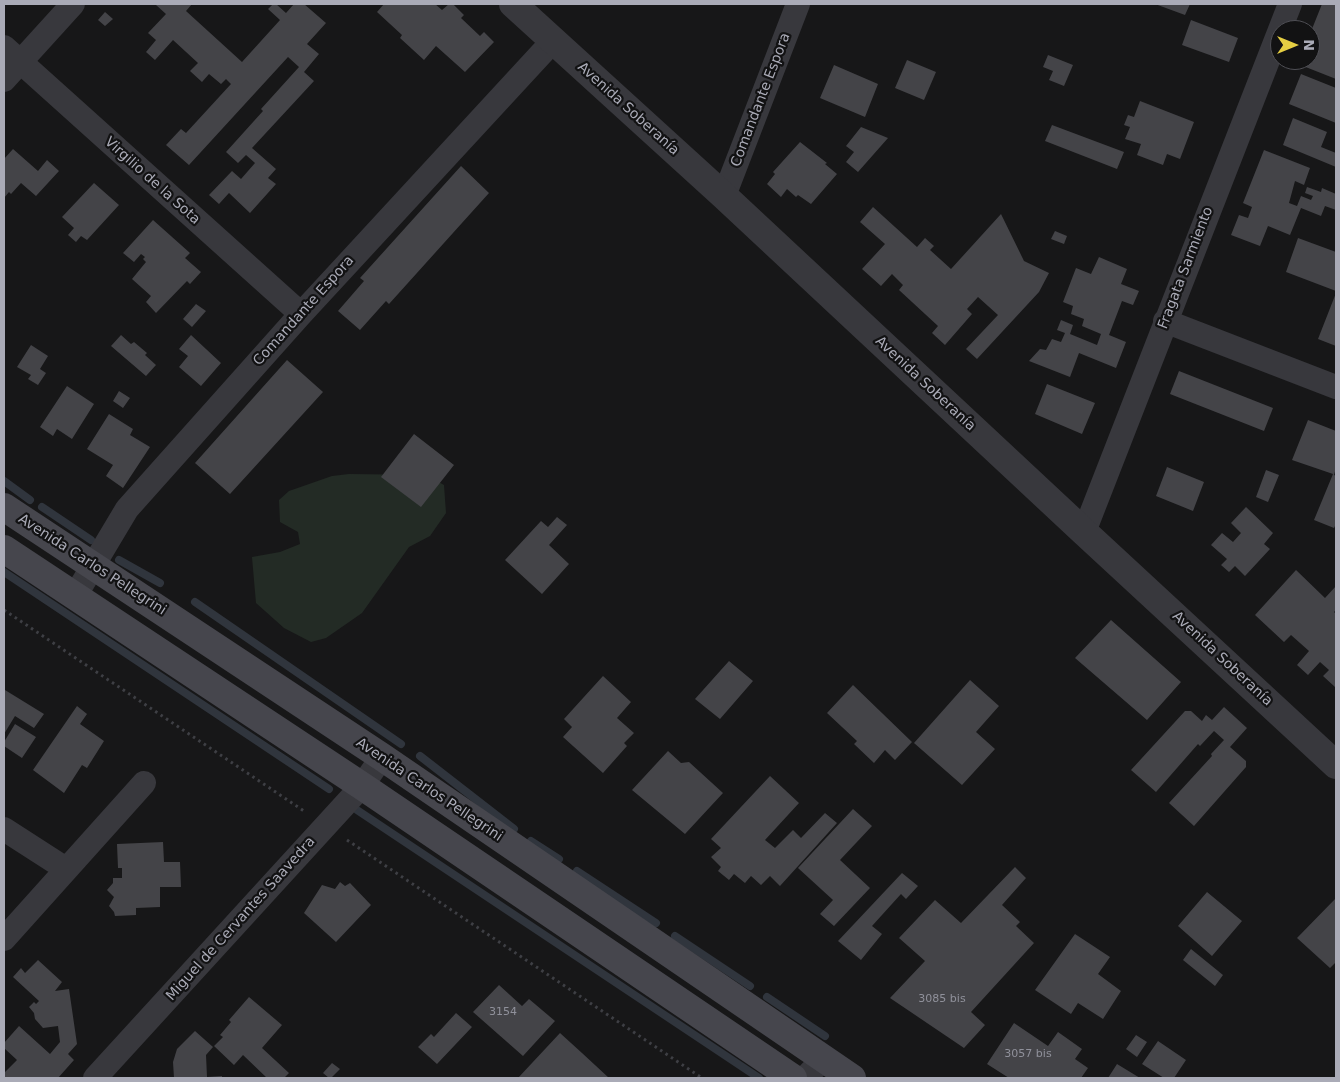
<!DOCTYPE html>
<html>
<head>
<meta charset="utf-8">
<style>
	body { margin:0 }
	#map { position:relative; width:1340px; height:1082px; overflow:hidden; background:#171718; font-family:"DejaVu Sans",sans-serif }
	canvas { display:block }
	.frame { position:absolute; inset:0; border:5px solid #aaabb7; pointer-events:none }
	.north { position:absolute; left:1270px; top:20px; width:50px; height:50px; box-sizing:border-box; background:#121213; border:1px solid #4f4f55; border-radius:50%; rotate:90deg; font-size:14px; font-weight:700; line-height:20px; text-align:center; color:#aaabb7 }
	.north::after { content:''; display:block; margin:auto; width:18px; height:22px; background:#e5ce43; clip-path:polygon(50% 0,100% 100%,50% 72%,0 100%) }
</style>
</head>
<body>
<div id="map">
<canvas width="1340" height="1082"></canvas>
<div class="frame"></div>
<div class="north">N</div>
</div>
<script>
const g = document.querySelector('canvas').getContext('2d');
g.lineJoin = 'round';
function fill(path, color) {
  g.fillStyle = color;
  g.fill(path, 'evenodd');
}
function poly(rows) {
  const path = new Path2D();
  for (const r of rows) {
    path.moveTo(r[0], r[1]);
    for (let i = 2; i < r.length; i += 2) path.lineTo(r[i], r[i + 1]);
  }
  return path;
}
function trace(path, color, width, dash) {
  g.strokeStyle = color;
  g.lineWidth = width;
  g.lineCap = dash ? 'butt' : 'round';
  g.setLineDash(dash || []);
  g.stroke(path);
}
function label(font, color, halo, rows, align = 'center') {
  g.font = font + ' "DejaVu Sans",sans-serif';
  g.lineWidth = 4.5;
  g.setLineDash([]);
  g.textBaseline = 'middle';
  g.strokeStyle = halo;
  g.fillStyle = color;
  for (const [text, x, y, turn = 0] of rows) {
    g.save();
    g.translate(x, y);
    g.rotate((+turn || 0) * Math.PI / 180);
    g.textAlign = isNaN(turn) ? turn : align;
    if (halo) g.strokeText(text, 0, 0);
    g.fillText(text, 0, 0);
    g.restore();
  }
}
fill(poly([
	[349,474,426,475,444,485,446,513,430,536,409,547,362,613,326,638,311,642,284,628,256,603,252,557,280,552,300,544,298,532,280,522,279,500,289,491,332,476]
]), '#232b25');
trace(poly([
	[4,481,30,500],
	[42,507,91,540],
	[119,560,160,583],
	[4,572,329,789],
	[195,602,401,744],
	[420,756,514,829],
	[357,810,759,1078],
	[531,841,559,859],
	[577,871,656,923],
	[675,936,750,986],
	[767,997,825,1036]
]), '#30353d', 8);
fill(poly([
	[158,4,192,4,186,11,242,62,280,20,268,9,273,4,276,4,286,13,294,4,304,4,326,23,307,44,319,54,304,72,314,81,252,148,276,169,268,178,276,184,250,213,229,193,219,204,209,195,232,171,241,179,255,163,246,155,238,163,226,152,263,111,261,109,299,67,288,57,189,165,166,145,181,129,186,133,231,84,226,79,221,84,209,74,202,82,190,71,198,63,173,40,155,60,146,52,156,40,148,33,166,14,156,5],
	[384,4,435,4,442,10,449,4,453,4,464,15,461,18,480,36,484,32,494,42,465,72,436,46,424,60,400,38,402,35,377,12],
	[1155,4,1190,4,1185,15],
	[1322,4,1336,4,1336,79,1298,64,1300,60,1310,60,1310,34],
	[105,12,113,19,105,26,98,20],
	[1191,20,1238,38,1229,62,1182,45],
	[1048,55,1073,65,1064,86,1049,80,1053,71,1043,67],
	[907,60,936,72,924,100,895,88],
	[834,65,878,84,865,117,820,98],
	[1301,74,1336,88,1335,104,1336,105,1336,123,1289,104],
	[1140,101,1194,122,1180,159,1167,154,1163,165,1137,155,1141,144,1125,139,1130,127,1124,125,1128,115,1134,117],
	[1293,118,1327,132,1321,147,1336,153,1336,167,1283,145],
	[1052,125,1124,152,1117,169,1045,141],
	[861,127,888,138,858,172,846,162,854,152,846,146],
	[800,142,827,163,825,164,837,174,811,204,798,195,796,197,787,189,781,197,767,184,775,174,773,172],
	[13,149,38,171,47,160,59,171,36,196,21,183,11,194,9,192,4,198,4,159],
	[1264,150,1310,168,1304,185,1295,181,1289,203,1297,206,1301,196,1311,200,1313,196,1305,193,1307,187,1321,192,1322,188,1336,194,1336,210,1325,206,1321,216,1301,208,1290,235,1268,226,1260,246,1231,235,1239,215,1248,218,1252,207,1243,203],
	[461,166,489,193,389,304,386,301,360,330,338,311,364,281,360,278],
	[94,183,119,205,87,240,81,236,76,242,68,235,74,228,62,217],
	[873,207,917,247,925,238,934,246,930,250,951,269,1001,214,1024,261,1049,273,1039,292,977,359,966,349,998,315,978,297,967,309,972,314,945,345,932,333,938,326,899,290,903,285,892,274,881,286,862,269,885,244,860,222],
	[153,220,190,253,185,258,201,272,190,284,187,281,156,313,146,302,151,296,132,279,146,262,143,259,145,257,141,254,134,262,123,253],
	[1055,231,1067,236,1064,244,1051,239],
	[1298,238,1336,252,1336,291,1286,272],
	[1099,257,1127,269,1121,284,1139,291,1133,305,1122,301,1109,335,1126,342,1116,368,1079,353,1070,377,1029,361,1040,349,1046,350,1052,339,1061,342,1065,333,1057,330,1061,320,1073,325,1070,334,1097,345,1101,334,1082,326,1084,319,1071,314,1073,306,1063,302,1076,268,1091,274],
	[1336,293,1336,346,1318,339],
	[196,304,206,311,192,327,183,319],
	[121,335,131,344,134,342,147,353,145,355,156,365,146,376,111,346],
	[191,335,221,363,201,386,179,367,188,356,179,349],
	[31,345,48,356,40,369,46,373,38,385,28,379,31,375,17,367],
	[287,360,323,392,230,494,195,463],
	[1179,371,1273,408,1264,431,1170,394],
	[1047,384,1095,403,1082,434,1035,414],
	[67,386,94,404,72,439,57,429,53,436,40,427],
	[119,391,130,398,123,408,113,401],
	[109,414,133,429,130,435,150,447,123,488,106,476,113,465,87,449],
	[1308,420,1336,431,1336,468,1334,475,1336,476,1336,524,1334,528,1314,520,1333,474,1292,460],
	[414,434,454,465,421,507,381,477],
	[1167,467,1204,482,1193,511,1156,496],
	[1266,470,1279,475,1268,502,1256,497],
	[1246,507,1273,533,1264,544,1270,549,1245,576,1235,566,1229,572,1221,565,1227,559,1211,545,1222,533,1233,542,1241,533,1231,523],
	[557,517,567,525,549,545,569,564,542,594,505,560,541,521,548,527],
	[1296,570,1325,598,1336,586,1336,610,1334,612,1336,614,1335,687,1323,676,1329,670,1320,662,1308,675,1297,665,1309,651,1291,635,1284,642,1255,615],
	[1111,620,1181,682,1147,720,1075,658],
	[729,661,753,681,720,719,695,699],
	[603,676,631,702,617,718,634,733,624,743,627,746,603,773,563,737,572,727,564,719],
	[970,680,999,706,976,732,995,749,962,785,914,743],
	[853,685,912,742,895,760,885,750,874,763,854,744,857,741,827,713],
	[5,690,44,714,34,728,15,716,4,734,4,693],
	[77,706,87,714,80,724,104,741,87,768,82,765,64,793,33,770],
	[1224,707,1247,728,1230,747,1246,761,1246,767,1194,826,1169,803,1212,756,1211,754,1224,740,1214,731,1200,746,1198,744,1156,792,1131,770,1185,711,1191,711,1202,721,1206,715,1212,720],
	[15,724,36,737,22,758,4,746,4,742],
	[668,751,681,763,689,762,723,793,685,834,632,790],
	[770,776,799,803,765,840,775,848,793,830,801,838,825,813,837,823,780,886,770,876,761,885,751,876,745,883,734,874,729,880,718,871,721,867,711,857,721,848,711,839],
	[853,809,872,826,840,860,870,888,834,926,820,914,833,900,798,868],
	[163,842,164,862,180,862,181,887,160,887,160,907,136,908,136,915,115,916,114,912,109,906,114,897,107,890,113,883,113,878,122,878,122,868,118,868,117,844],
	[1015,867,1026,878,1002,905,1020,922,1016,926,1034,943,971,1012,985,1025,964,1048,890,998,925,961,899,938,935,900,961,923],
	[902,873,918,886,906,899,901,894,872,926,882,934,861,960,838,941],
	[340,882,345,886,350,883,371,905,336,942,304,913,322,885,335,889],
	[1207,892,1242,921,1212,956,1178,926],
	[1336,898,1336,962,1330,968,1297,938],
	[1075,934,1110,957,1098,974,1121,991,1103,1019,1078,1003,1071,1014,1035,990],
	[1191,949,1223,975,1215,986,1183,960],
	[38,960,62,982,55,991,69,989,77,1044,68,1054,74,1060,58,1078,4,1078,4,1073,17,1060,4,1048,4,1043,19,1026,50,1054,60,1042,58,1026,43,1028,35,1019,34,1013,29,1007,34,1002,36,1004,39,1001,13,977,21,968,25,973],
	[499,985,522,1006,529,999,555,1021,523,1056,473,1012],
	[249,997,282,1025,262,1048,289,1073,284,1078,267,1078,243,1055,234,1065,214,1046,223,1037,220,1035,231,1022,229,1020],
	[456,1013,472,1027,437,1064,418,1047,431,1034,434,1037],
	[1014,1023,1048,1046,1058,1032,1082,1049,1075,1059,1088,1068,1081,1078,1009,1078,987,1064],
	[195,1031,213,1047,206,1055,207,1077,222,1076,222,1078,174,1078,173,1062,177,1049],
	[560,1033,582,1053,609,1078,518,1078],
	[1136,1035,1147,1042,1137,1057,1126,1049],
	[1158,1041,1186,1060,1174,1078,1164,1078,1142,1064],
	[332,1063,340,1069,331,1078,329,1078,323,1073],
	[1117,1064,1140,1078,1108,1078]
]), '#444448');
trace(poly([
	[4,610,304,811],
	[347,840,702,1078]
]), '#3e3f44', 3, [2.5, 4]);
trace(poly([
	[4,47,301,314],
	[4,80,73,4],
	[724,196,798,4],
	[1165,321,1336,387],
	[1084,532,1290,4],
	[75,596,127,509,301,314,553,41],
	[4,829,66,869],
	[4,939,144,783],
	[95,1078,362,786,382,757],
	[805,1078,823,1059]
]), '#38383d', 24);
trace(poly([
	[513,4,724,196,1084,532,1336,765]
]), '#38383d', 28);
trace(poly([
	[4,507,382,757,852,1078],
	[4,549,362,786,793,1078]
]), '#46464d', 28);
label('11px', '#90919b', null, [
	["3085 bis",942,999],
	["3154",503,1012],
	["3057 bis",1028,1054]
]);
label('14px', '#aaabb7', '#121213', [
	["Comandante Espora",761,100,-69],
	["Avenida Soberanía",628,109,42],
	["Virgilio de la Sota",152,181,42],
	["Fragata Sarmiento",1186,268,-69],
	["Comandante Espora",304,311,-48],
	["Avenida Soberanía",925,384,43],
	["Avenida Carlos Pellegrini",92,565,33],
	["Avenida Soberanía",1222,659,43],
	["Avenida Carlos Pellegrini",429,790,34],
	["Miguel de Cervantes Saavedra",241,919,-48]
]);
</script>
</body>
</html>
